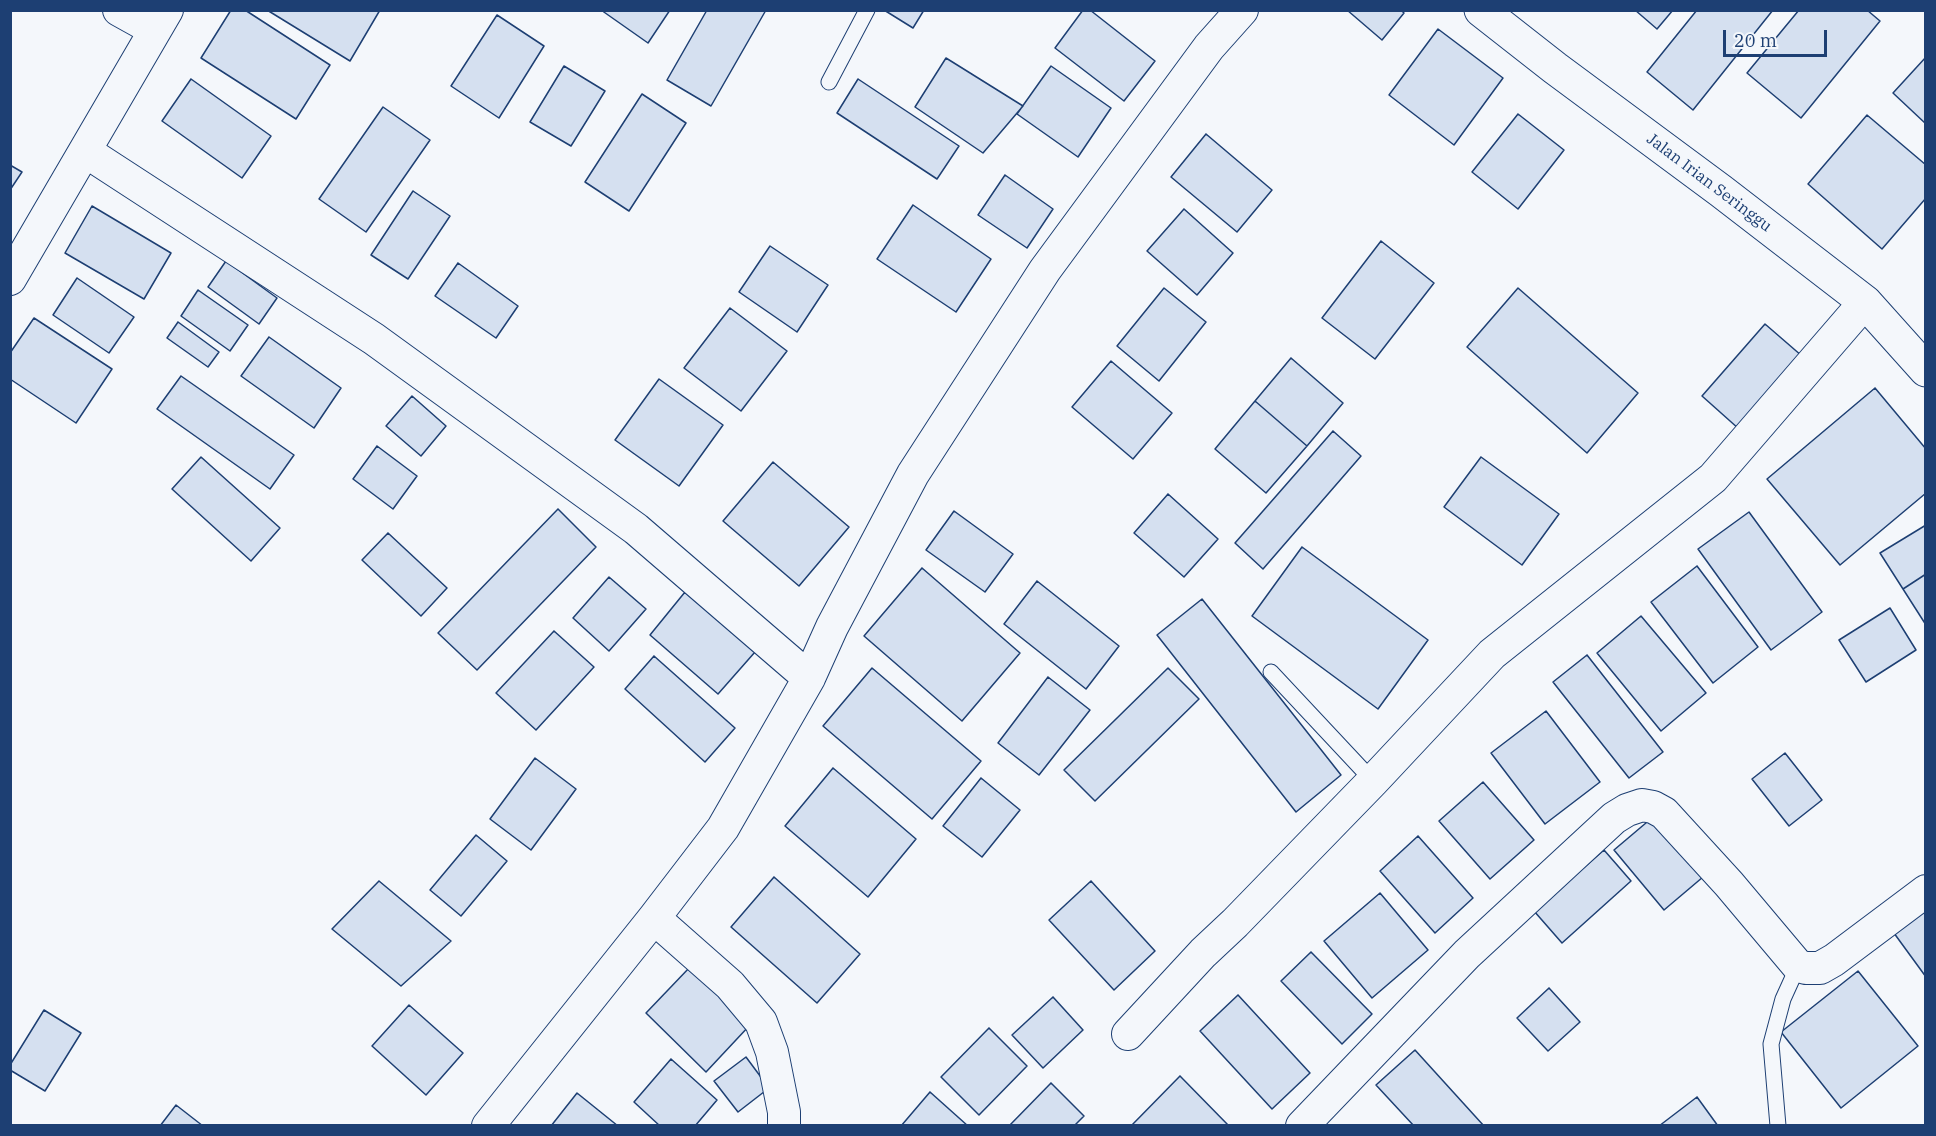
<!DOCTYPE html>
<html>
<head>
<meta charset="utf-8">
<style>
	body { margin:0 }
	#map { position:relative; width:1936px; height:1136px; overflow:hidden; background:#f4f7fb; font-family:"IBM Plex Serif",serif }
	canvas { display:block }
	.frame { position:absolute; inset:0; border:12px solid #1d3f73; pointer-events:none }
	.scale { position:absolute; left:1723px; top:30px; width:104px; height:27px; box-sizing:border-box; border:3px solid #1d3f73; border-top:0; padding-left:8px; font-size:18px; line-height:21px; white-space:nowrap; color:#1d3f73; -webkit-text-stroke:4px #f4f7fb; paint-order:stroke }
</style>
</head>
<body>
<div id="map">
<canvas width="1936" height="1136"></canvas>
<div class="frame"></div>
<div class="scale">20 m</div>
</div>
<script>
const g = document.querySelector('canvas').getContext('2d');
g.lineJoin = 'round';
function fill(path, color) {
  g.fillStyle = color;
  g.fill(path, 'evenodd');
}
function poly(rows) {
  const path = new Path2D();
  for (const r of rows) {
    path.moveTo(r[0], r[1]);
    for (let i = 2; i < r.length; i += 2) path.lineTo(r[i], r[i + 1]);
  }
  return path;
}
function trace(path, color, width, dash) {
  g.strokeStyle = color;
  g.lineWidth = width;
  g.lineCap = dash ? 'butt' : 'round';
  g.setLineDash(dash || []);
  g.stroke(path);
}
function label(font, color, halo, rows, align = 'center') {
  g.font = font + ' "IBM Plex Serif",serif';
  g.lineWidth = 4.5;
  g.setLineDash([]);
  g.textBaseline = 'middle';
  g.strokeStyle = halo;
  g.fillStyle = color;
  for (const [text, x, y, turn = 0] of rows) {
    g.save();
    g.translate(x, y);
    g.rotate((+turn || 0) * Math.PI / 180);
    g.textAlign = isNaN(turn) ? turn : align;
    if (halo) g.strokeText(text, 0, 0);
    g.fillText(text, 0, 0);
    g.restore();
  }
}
const building = poly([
	[231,10,245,10,330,65,296,119,201,58,231,10],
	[267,10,380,10,350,61,267,10],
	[601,10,670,10,648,43,601,10],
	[707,10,766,10,711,106,667,80,707,10],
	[884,10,924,10,913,28,884,10],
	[1083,10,1090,10,1155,61,1124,101,1055,48,1083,10],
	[1347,10,1401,10,1404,13,1382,40,1347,10],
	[1635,10,1673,10,1657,29,1635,10],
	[1697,10,1773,10,1693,110,1647,72,1697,10],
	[1799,10,1867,10,1880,21,1801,118,1747,73,1799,10],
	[497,15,544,46,499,118,451,86,497,15],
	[1438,29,1503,78,1454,145,1389,95,1438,29],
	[1926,57,1926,124,1893,93,1926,57],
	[946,58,1023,106,983,153,915,107,946,58],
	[564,66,605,91,571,146,530,122,564,66],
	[1051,66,1111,108,1078,157,1017,114,1051,66],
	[191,79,271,136,242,178,162,121,191,79],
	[858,79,959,146,937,179,837,113,858,79],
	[642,94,686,123,629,211,585,182,642,94],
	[383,107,430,140,366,232,319,199,383,107],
	[1518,114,1564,150,1518,209,1472,172,1518,114],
	[1867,115,1926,165,1926,198,1882,249,1808,184,1867,115],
	[1206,134,1272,190,1237,232,1171,177,1206,134],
	[10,165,22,172,10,190,10,165],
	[1005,175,1053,209,1027,248,978,215,1005,175],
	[413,191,450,216,408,279,371,255,413,191],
	[913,205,991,259,956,312,877,259,913,205],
	[92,206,171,253,144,299,65,253,92,206],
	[1184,209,1233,253,1197,295,1147,251,1184,209],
	[1381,241,1434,283,1375,359,1322,318,1381,241],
	[770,246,828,285,797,332,739,292,770,246],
	[226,261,277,298,259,324,208,287,226,261],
	[458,263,518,306,496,338,435,296,458,263],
	[77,278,134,317,109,353,53,315,77,278],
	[1164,288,1206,322,1159,381,1117,346,1164,288],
	[1518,288,1638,393,1587,453,1467,347,1518,288],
	[198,290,248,325,230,351,181,316,198,290],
	[730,308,787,351,741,411,684,368,730,308],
	[34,318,112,369,76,423,10,379,10,353,34,318],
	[178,322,219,352,208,367,167,338,178,322],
	[1765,324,1802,356,1739,429,1702,396,1765,324],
	[269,337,341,388,314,428,241,376,269,337],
	[1291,358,1343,403,1307,446,1255,401,1291,358],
	[1111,361,1172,413,1133,459,1072,407,1111,361],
	[181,376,294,455,270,489,157,409,181,376],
	[659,379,723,425,679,486,615,440,659,379],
	[1875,388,1926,449,1926,493,1840,565,1767,479,1875,388],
	[412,396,446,426,421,456,386,426,412,396],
	[1255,401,1307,446,1266,493,1215,449,1255,401],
	[1333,431,1361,456,1263,569,1235,543,1333,431],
	[377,446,417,476,393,509,353,479,377,446],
	[201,457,280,528,251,561,172,489,201,457],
	[1481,457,1559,514,1522,565,1444,507,1481,457],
	[773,462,849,527,799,586,723,521,773,462],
	[1168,494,1218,539,1184,577,1134,533,1168,494],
	[558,509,596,547,477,670,438,633,558,509],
	[954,511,1013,554,985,592,926,550,954,511],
	[1749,512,1822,612,1771,650,1698,549,1749,512],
	[1926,525,1926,574,1903,589,1880,553,1926,525],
	[388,533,447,588,421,616,362,560,388,533],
	[1302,547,1428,640,1378,709,1252,616,1302,547],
	[1697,566,1758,647,1713,683,1651,602,1697,566],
	[922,568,1020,653,962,721,864,636,922,568],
	[1926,574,1926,625,1903,589,1926,574],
	[609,577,646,609,609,651,573,618,609,577],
	[1037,581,1119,646,1086,689,1004,624,1037,581],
	[685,592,755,652,718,694,650,635,685,592],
	[1202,599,1341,775,1296,812,1157,635,1202,599],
	[1890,608,1916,650,1866,682,1839,640,1890,608],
	[1641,616,1706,693,1661,731,1597,653,1641,616],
	[554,631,594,667,536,730,496,693,554,631],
	[1587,655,1663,752,1629,778,1553,682,1587,655],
	[654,656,735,728,705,762,625,689,654,656],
	[872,668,981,761,932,819,823,726,872,668],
	[1168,668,1199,699,1095,801,1064,770,1168,668],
	[1048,677,1090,710,1039,775,998,743,1048,677],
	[1546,711,1600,782,1545,824,1491,753,1546,711],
	[1785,753,1822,800,1789,826,1752,779,1785,753],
	[535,758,576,789,531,850,490,819,535,758],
	[833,768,916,839,868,897,785,826,833,768],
	[981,778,1020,810,982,857,943,826,981,778],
	[1483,782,1534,840,1490,879,1439,821,1483,782],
	[1653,817,1703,877,1664,910,1614,850,1653,817],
	[476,835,507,861,461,916,430,890,476,835],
	[1418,836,1473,898,1435,933,1380,871,1418,836],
	[1604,850,1631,881,1562,943,1534,911,1604,850],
	[774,877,860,954,817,1003,731,927,774,877],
	[379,881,451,941,401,986,332,929,379,881],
	[1091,881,1155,951,1114,990,1049,920,1091,881],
	[1380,893,1428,950,1372,998,1324,941,1380,893],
	[1926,903,1926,977,1891,929,1926,903],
	[1311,952,1372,1014,1342,1044,1281,981,1311,952],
	[690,967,750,1025,706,1072,646,1013,690,967],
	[1858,971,1918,1046,1841,1108,1781,1032,1858,971],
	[1549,988,1580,1022,1548,1051,1517,1018,1549,988],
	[1238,995,1310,1073,1272,1109,1200,1031,1238,995],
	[1053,997,1083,1030,1043,1068,1012,1035,1053,997],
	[409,1005,463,1053,426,1095,372,1046,409,1005],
	[44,1010,81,1033,45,1091,10,1070,10,1065,44,1010],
	[989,1028,1027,1066,979,1115,941,1077,989,1028],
	[1415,1050,1484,1126,1414,1126,1376,1085,1415,1050],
	[746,1057,769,1088,738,1112,714,1081,746,1057],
	[671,1059,717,1100,695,1126,660,1126,634,1102,671,1059],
	[1180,1076,1229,1126,1131,1126,1180,1076],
	[1051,1083,1084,1116,1074,1126,1009,1126,1051,1083],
	[930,1092,968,1126,901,1126,930,1092],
	[577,1093,618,1126,551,1126,577,1093],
	[1697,1097,1718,1126,1659,1126,1697,1097],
	[176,1105,203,1126,160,1126,176,1105]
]);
fill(building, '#d5e0f0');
trace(building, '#1d3f73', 1.5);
const lane = poly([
	[829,82,867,10],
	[1271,672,1373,781],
	[1778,1126,1771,1044,1783,999,1798,966]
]);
const street = poly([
	[119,10,155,30],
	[85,151,374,339,636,529,809,678],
	[10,279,167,10],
	[654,918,730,985,761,1022,772,1052,784,1112,784,1126],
	[1128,1034,1203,953,1235,923,1373,781,1492,654,1713,478,1865,302],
	[488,1126,654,918,723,828,809,678,832,627,913,474,1045,270,1209,47,1242,10],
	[1302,1126,1467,954,1614,818,1627,810,1642,805,1653,807,1664,813,1729,884,1798,966,1806,968,1820,968,1834,960,1926,891]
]);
const secondary = poly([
	[1481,10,1555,68,1721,191,1865,302,1926,370]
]);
trace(lane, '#1d3f73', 17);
trace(street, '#1d3f73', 34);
trace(secondary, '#1d3f73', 35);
trace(lane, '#f4f7fb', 15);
trace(street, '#f4f7fb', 32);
trace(secondary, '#f4f7fb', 33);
label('16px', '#1d3f73', '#f4f7fb', [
	["Jalan Irian Seringgu",1709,183,37]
]);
</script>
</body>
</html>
